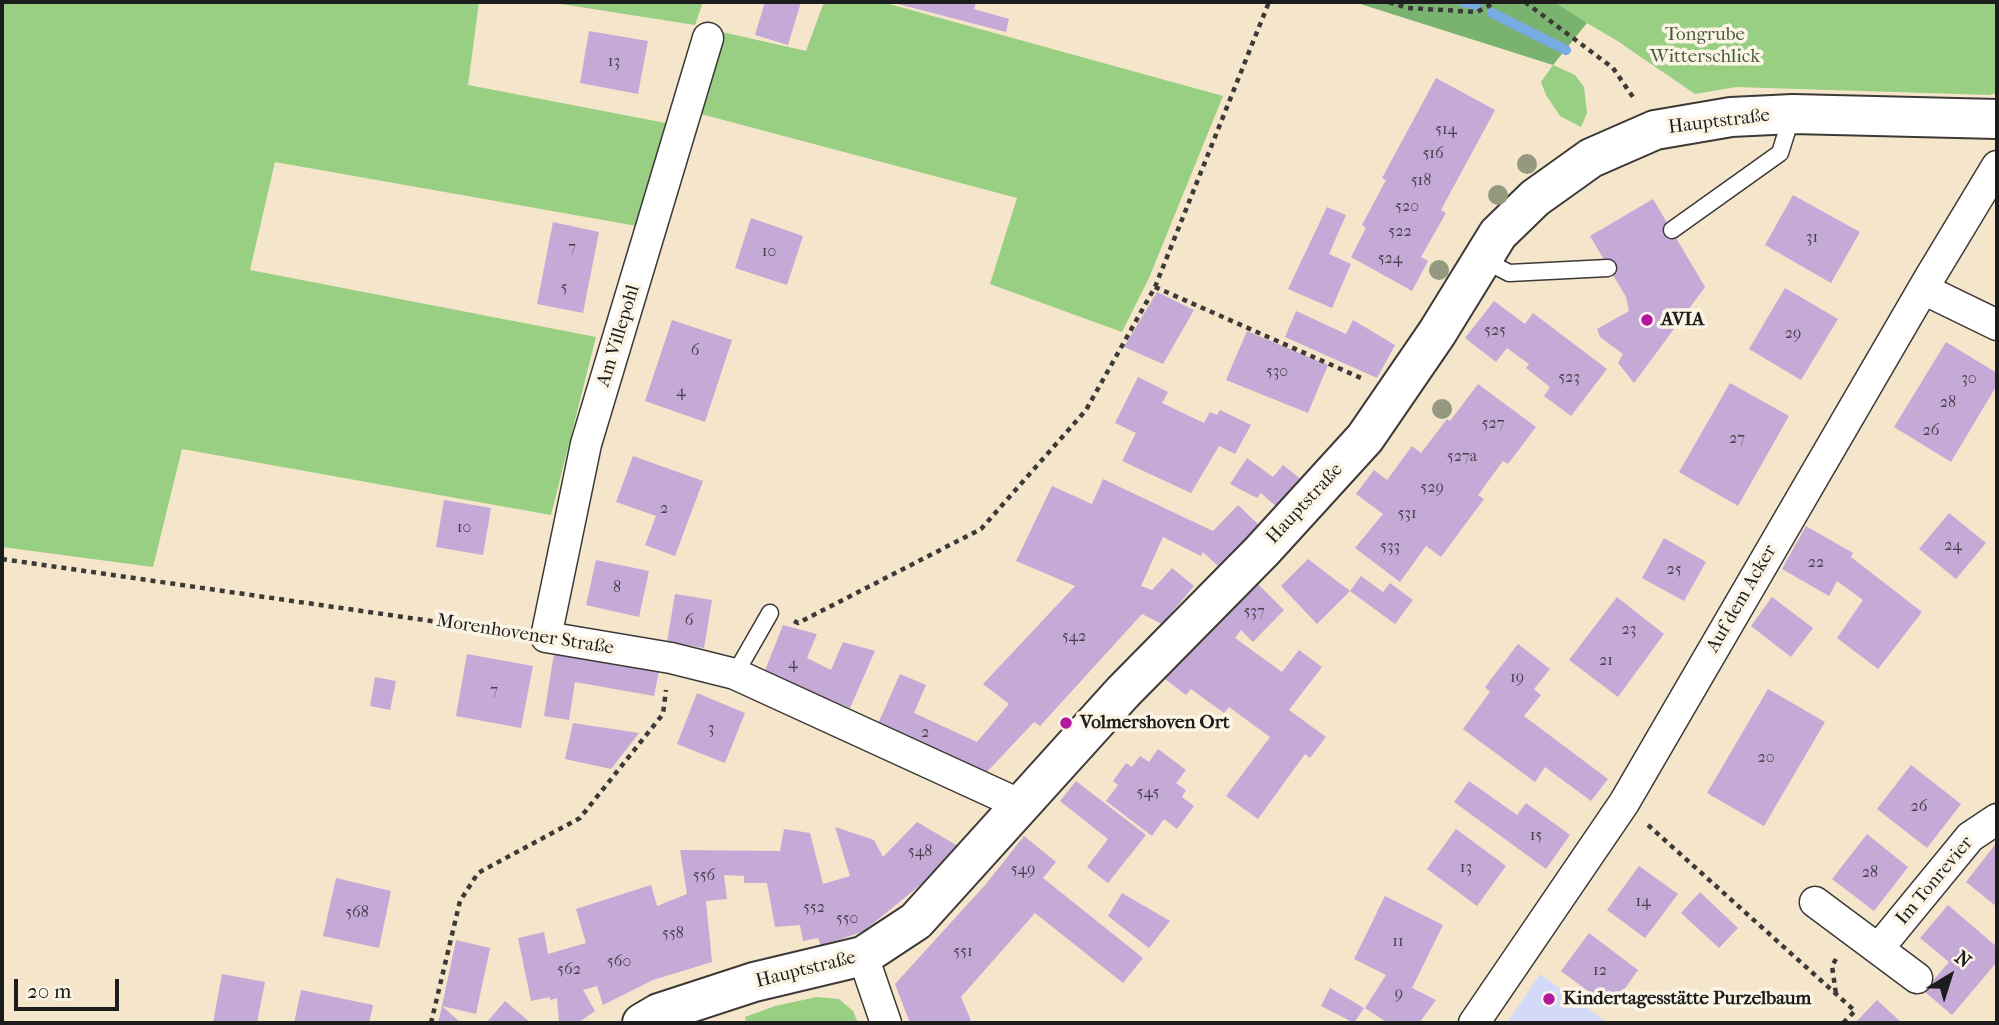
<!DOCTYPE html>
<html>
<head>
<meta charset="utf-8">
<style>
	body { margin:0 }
	#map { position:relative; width:1999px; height:1025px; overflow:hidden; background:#f4e5cb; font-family:"IM FELL French Canon",serif }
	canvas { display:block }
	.frame { position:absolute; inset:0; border:4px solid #1c1c1c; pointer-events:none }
	.north { position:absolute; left:1915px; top:941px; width:70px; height:70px; -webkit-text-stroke:5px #fcf5e5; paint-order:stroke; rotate:38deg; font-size:19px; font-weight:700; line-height:28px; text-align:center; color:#1c1c1c }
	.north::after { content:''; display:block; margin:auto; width:24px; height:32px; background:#1c1c1c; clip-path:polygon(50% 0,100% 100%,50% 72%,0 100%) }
	.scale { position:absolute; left:14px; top:979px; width:105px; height:32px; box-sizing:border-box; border:4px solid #1c1c1c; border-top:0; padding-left:9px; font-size:21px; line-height:24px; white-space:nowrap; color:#1c1c1c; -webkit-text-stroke:5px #fcf5e5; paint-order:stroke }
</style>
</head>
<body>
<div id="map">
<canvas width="1999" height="1025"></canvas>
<div class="frame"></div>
<div class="north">N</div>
<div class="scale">20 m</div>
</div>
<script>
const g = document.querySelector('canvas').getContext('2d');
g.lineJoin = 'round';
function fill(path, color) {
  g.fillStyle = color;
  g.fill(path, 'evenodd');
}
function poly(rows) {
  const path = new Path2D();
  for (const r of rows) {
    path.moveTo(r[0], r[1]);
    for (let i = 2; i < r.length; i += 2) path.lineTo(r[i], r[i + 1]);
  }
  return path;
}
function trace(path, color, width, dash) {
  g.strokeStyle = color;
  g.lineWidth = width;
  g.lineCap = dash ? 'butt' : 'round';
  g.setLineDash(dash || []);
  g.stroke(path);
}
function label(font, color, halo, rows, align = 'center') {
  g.font = font + ' "IM FELL French Canon",serif';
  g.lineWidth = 7;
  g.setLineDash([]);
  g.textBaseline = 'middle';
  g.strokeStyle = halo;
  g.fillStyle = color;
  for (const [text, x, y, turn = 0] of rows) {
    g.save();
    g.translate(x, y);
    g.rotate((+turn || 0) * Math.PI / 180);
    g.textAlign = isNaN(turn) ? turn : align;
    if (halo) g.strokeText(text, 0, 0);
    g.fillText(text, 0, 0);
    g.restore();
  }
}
fill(poly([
	[1540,974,1608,1023,1507,1023]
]), '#d2d9f9');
fill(poly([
	[2,2,479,2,468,85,671,124,637,226,275,162,250,270,596,337,551,515,182,449,153,567,2,547],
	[548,2,703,2,695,25],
	[824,2,882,2,1223,96,1149,278,1122,332,990,284,1017,198,701,114,722,32,806,51],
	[1551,2,1997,2,1997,93,1989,95,1736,87,1695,94,1616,40],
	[1553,65,1575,75,1584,87,1587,113,1581,127,1560,116,1546,95,1541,82],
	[817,997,839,999,853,1011,858,1023,746,1023,745,1017,775,1006]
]), '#98cf82');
fill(poly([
	[1354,2,1554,2,1587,23,1553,65]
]), '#7ab270');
trace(poly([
	[1463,2,1476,5],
	[1492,13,1566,50]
]), '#77abe4', 10);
fill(poly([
	[765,2,801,2,788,45,755,35],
	[976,2,974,9,1009,19,1006,32,894,3],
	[589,31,648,41,638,94,580,83],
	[1436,78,1495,110,1441,210,1446,213,1421,257,1428,261,1412,291,1351,257,1366,228,1362,225,1386,180,1382,178],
	[1793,195,1860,232,1831,283,1765,245],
	[1653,199,1705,287,1634,383,1618,363,1623,354,1600,337,1597,329,1629,311,1626,297,1590,236],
	[1327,207,1346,215,1329,254,1351,264,1332,308,1288,289],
	[751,218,803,236,787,285,735,268],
	[553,222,599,232,583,313,537,304],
	[1785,288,1838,319,1801,380,1749,349],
	[1157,292,1194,310,1163,364,1124,347],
	[1494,301,1525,324,1533,313,1607,369,1571,416,1544,396,1550,387,1526,368,1529,364,1507,348,1496,362,1465,338],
	[1296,311,1346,334,1353,320,1395,345,1377,378,1285,337],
	[672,320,732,340,705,422,645,401],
	[1247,331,1328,365,1308,413,1226,380],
	[1946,342,1997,373,1997,385,1951,462,1894,427],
	[1138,377,1168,392,1162,403,1204,423,1210,412,1217,415,1220,410,1251,425,1235,454,1219,446,1191,493,1122,461,1136,433,1115,423],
	[1730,383,1789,416,1738,506,1679,472],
	[1478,384,1536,427,1508,464,1503,461,1478,495,1484,499,1441,557,1426,546,1400,582,1355,548,1383,514,1356,494,1374,470,1387,480,1412,446,1421,453,1447,419,1450,421],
	[633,456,703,481,675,556,645,545,656,516,616,502],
	[1247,458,1273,477,1283,465,1302,480,1279,509,1261,493,1257,498,1230,484],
	[1103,479,1213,531,1238,505,1259,525,1219,567,1203,552,1201,556,1163,537,1141,586,1152,590,1172,568,1194,586,1162,624,1142,614,1040,726,1034,722,985,774,877,726,900,674,926,685,914,713,977,742,1009,704,983,684,1075,586,1016,561,1052,486,1092,504],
	[444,500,491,508,483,555,436,547],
	[1949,513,1986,543,1956,579,1919,549],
	[1806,526,1853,553,1851,557,1922,612,1878,669,1837,638,1863,600,1837,581,1829,596,1782,569],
	[1664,538,1706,562,1684,601,1642,578],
	[1308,559,1350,591,1317,624,1281,586],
	[596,560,649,571,639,617,586,605],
	[1361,576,1383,592,1390,583,1413,600,1395,624,1350,591],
	[1255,581,1284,610,1253,642,1241,630,1235,638,1282,672,1299,650,1322,667,1289,710,1326,737,1310,758,1305,754,1258,819,1226,796,1270,737,1229,707,1224,713,1191,689,1186,695,1161,676],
	[675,594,712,600,704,648,667,642],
	[1617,597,1664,634,1618,697,1569,660],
	[1772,597,1813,628,1791,657,1751,626],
	[783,625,817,634,807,658,831,670,843,642,875,651,850,708,764,673],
	[1518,644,1550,669,1534,689,1541,695,1524,716,1608,779,1591,801,1545,767,1535,782,1463,729,1490,692,1485,687],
	[467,654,533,666,521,728,456,716],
	[554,654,659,671,654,696,575,682,569,720,544,716],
	[375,677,396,681,390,710,370,706],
	[1768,689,1825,722,1764,826,1707,793],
	[697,693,745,713,725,763,677,744],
	[573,723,639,733,611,769,565,759],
	[1158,749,1186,770,1176,783,1186,790,1182,797,1194,806,1177,829,1164,819,1152,836,1106,801,1118,785,1113,781,1126,763,1132,767,1140,756,1149,762],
	[1911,765,1961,804,1927,848,1877,809],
	[1076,781,1146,835,1108,883,1087,867,1108,839,1060,801],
	[1469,781,1517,815,1526,803,1570,835,1546,869,1454,802],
	[917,822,958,846,919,886,864,931,821,946,818,938,803,941,800,925,775,927,767,883,744,883,744,876,724,875,727,899,706,901,712,962,653,980,603,1005,597,986,583,990,595,1011,578,1023,559,1023,557,998,550,1000,550,997,531,1001,518,938,544,932,548,954,586,943,576,909,651,885,657,906,687,894,680,850,780,851,784,829,810,833,823,884,850,876,835,827,874,840,883,857],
	[1456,829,1506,866,1477,906,1427,869],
	[1867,834,1908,867,1874,911,1832,879],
	[1024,836,1056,862,1043,878,1143,958,1123,983,1035,913,961,997,972,1023,910,1023,895,984,986,884],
	[1997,842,1997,907,1966,882],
	[1639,866,1678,894,1645,938,1607,910],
	[336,878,391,891,379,948,323,936],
	[1700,892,1738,928,1719,948,1681,913],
	[1122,893,1170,921,1149,948,1108,916],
	[1385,896,1443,925,1412,988,1436,1000,1419,1023,1388,1023,1365,1008,1386,975,1354,959],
	[1948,905,1997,947,1997,962,1952,1015,1924,991,1949,962,1920,938],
	[1589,933,1638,970,1611,1008,1561,971],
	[456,940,490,948,476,1014,442,1006],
	[222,974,265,982,257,1023,213,1023],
	[1330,988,1364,1008,1354,1023,1321,1006],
	[301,990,373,1005,369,1023,294,1023],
	[1877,1000,1902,1023,1855,1023],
	[505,1001,531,1023,486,1023],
	[442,1006,461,1023,438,1023]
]), '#c5aad7');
const lane = poly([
	[1672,230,1780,153,1792,115],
	[1482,259,1509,273,1608,268],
	[735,674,770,613]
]);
const street = poly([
	[708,38,586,444,546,637,671,658,735,674,1021,805],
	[1923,289,1997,325],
	[1815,902,1917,978],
	[1878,949,1970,837,1997,819],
	[863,956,886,1023],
	[1474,1023,1624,803,1930,277,1997,166]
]);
const secondary = poly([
	[642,1023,659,1013,754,982,863,956,916,921,1123,692,1262,551,1365,438,1437,333,1498,234,1535,198,1591,158,1655,130,1731,117,1793,114,1997,119]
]);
trace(lane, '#3c3a36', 19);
trace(street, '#3c3a36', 33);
trace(secondary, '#3c3a36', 42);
trace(poly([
	[1389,2,1408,8,1477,12,1496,2],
	[1525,2,1613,68,1635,100],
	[1155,287,1361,378],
	[2,559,514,633],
	[794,621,798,623,981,529,1086,410,1155,287,1269,2],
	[1648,825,1855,1011,1843,1023],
	[1836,959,1832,966,1836,994],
	[431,1023,460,901,478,873,580,818,663,714,666,690]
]), '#3c3a36', 4.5, [5, 5]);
trace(lane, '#fff', 16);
trace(street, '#fff', 30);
trace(secondary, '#fff', 38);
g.fillStyle = '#95997f';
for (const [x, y] of [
	[1527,164],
	[1498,195],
	[1439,270],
	[1442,409]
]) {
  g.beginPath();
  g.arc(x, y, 10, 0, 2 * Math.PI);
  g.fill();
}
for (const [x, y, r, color] of [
	[1647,320,7,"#b5179e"],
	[1066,723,7,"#b5179e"],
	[1549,999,7,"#b5179e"]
]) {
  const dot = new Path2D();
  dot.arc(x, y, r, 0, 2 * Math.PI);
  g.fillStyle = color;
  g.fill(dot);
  trace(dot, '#fcf5e5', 2.5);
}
label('16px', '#46404b', null, [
	["13",614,62],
	["514",1446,130],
	["516",1433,154],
	["518",1421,181],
	["520",1407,207],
	["522",1400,232],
	["31",1812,238],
	["7",572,248],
	["10",769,252],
	["524",1390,259],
	["5",564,288],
	["525",1495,331],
	["29",1793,334],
	["6",695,351],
	["530",1277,372],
	["523",1569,378],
	["30",1969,379],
	["4",681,392],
	["28",1948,403],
	["527",1493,424],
	["26",1931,431],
	["27",1737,439],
	["527a",1462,457],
	["529",1432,488],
	["2",664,509],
	["531",1407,514],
	["10",464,528],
	["24",1953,546],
	["533",1390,547],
	["22",1816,563],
	["25",1674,570],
	["8",617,588],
	["537",1254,612],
	["6",689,621],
	["23",1629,630],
	["542",1074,637],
	["21",1606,661],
	["4",793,664],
	["19",1517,678],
	["7",494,691],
	["3",711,729],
	["2",925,733],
	["20",1766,758],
	["545",1148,793],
	["26",1919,807],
	["15",1536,836],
	["548",920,852],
	["13",1466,868],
	["549",1023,870],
	["28",1870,873],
	["556",704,876],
	["14",1643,902],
	["552",814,908],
	["568",357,913],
	["550",847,919],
	["558",673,934],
	["11",1398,942],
	["551",963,952],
	["560",619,962],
	["562",569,970],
	["12",1600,971],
	["9",1399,994]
]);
label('19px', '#475b40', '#fcf5e5', [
	["Tongrube",1705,35],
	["Witterschlick",1705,57]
]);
label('19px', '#1c1c1c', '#fcf5e5', [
	["Hauptstraße",1719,122,-7],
	["Am Villepohl",619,336,-73],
	["Hauptstraße",1305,504,-47],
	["Auf dem Acker",1742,599,-60],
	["Morenhovener Straße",525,635,9],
	["Im Tonrevier",1935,881,-50],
	["Hauptstraße",806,970,-14]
]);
label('bold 19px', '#1c1c1c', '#fcf5e5', [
	["AVIA",1661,320],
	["Volmershoven Ort",1080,723],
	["Kindertagesstätte Purzelbaum",1563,999]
], 'left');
</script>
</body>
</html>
